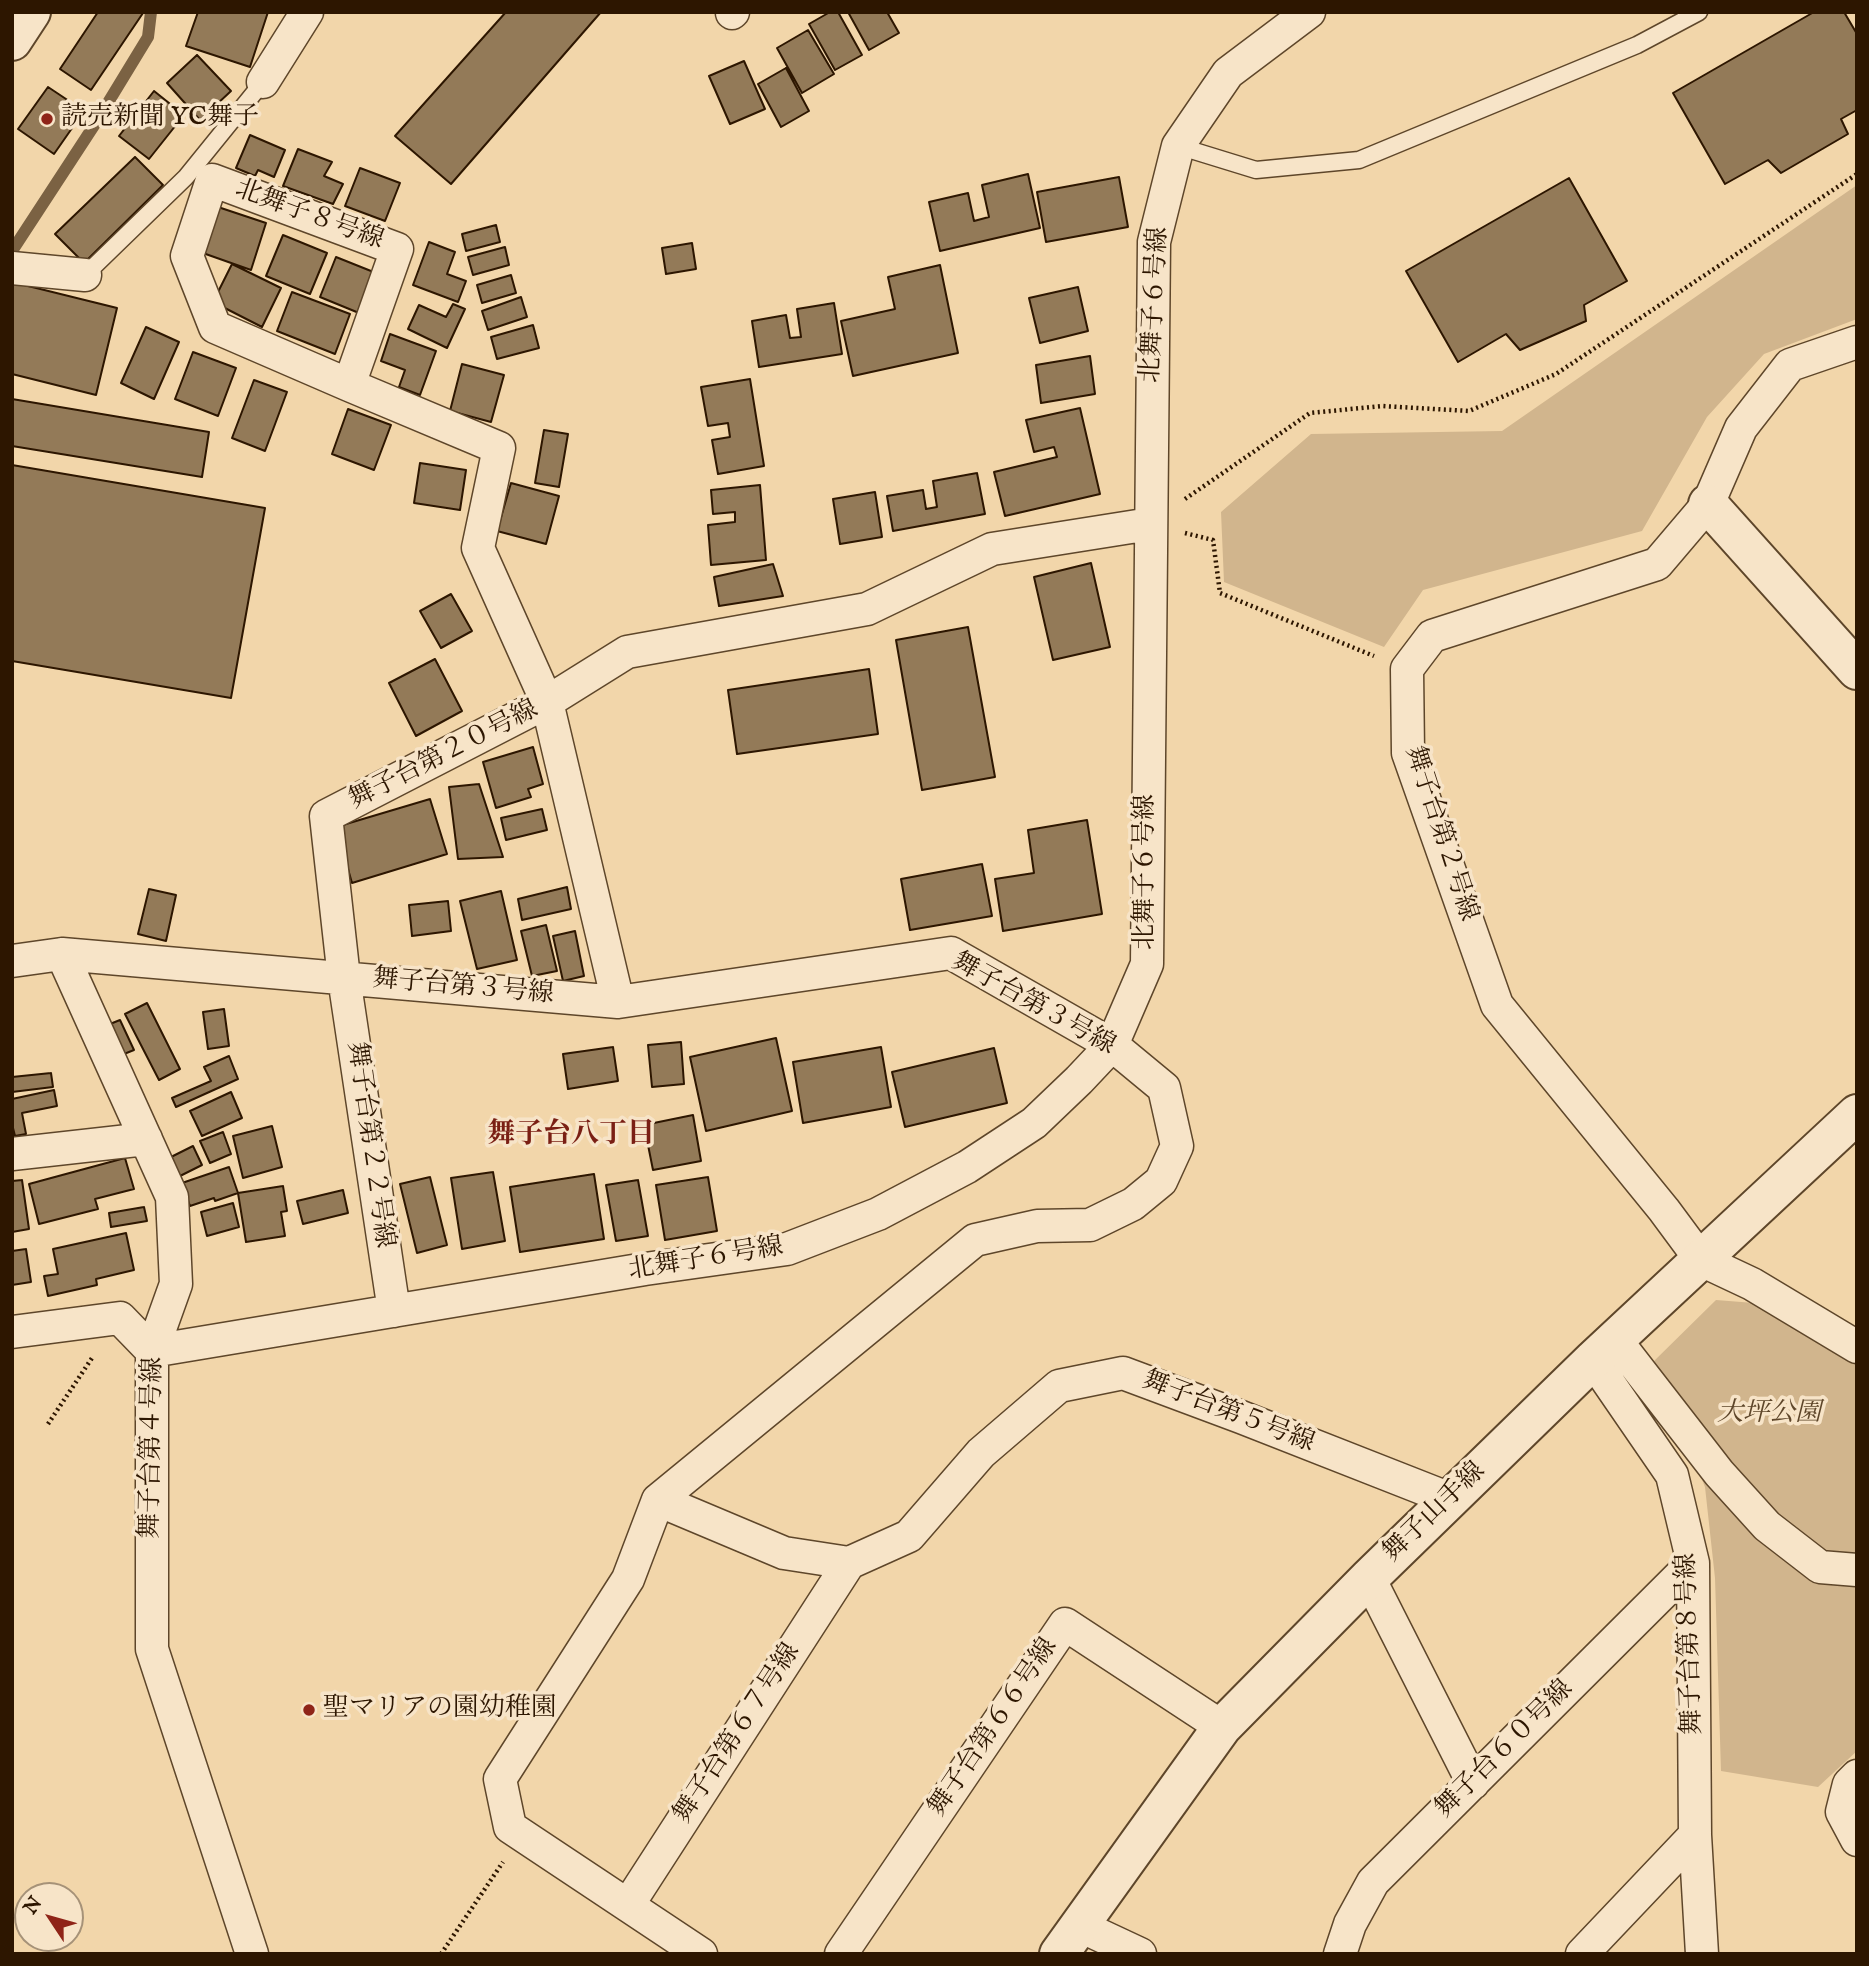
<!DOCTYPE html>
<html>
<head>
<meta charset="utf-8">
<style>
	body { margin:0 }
	#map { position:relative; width:1869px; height:1966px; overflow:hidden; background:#f2d6aa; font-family:"IM FELL English",serif }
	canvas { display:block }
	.frame { position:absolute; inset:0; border:14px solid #2d1600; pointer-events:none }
	.north { position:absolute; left:14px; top:1882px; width:70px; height:70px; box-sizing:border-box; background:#f7e4c8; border:2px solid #a69278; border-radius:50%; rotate:306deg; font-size:19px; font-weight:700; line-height:28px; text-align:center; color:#2d1600 }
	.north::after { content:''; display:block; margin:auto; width:24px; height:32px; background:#8f2418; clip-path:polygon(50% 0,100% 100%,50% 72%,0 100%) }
</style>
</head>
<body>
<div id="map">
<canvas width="1869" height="1966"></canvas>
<div class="frame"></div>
<div class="north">N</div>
</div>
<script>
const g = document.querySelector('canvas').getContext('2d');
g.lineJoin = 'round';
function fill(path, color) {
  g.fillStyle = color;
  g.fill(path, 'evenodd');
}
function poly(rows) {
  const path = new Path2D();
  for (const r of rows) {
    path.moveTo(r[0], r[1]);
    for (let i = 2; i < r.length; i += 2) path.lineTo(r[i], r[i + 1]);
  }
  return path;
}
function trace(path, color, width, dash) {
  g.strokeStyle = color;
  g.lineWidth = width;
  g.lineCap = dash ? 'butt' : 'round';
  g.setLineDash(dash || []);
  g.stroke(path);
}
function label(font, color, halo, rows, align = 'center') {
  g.font = font + ' "IM FELL English","Noto Serif JP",serif';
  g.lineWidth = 7;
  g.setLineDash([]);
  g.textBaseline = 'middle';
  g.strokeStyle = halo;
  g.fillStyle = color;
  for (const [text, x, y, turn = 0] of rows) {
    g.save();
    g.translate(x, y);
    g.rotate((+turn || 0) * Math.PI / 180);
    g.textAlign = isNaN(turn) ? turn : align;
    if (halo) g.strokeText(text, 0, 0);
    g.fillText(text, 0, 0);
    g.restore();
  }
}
fill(poly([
	[1857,185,1857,319,1764,354,1707,417,1642,531,1423,590,1384,647,1224,582,1221,512,1311,434,1502,431],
	[1716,1300,1754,1303,1857,1365,1857,1751,1818,1787,1721,1771,1715,1578,1705,1487,1654,1361]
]), '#d1b58d');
trace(poly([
	[12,251,95,124,148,37,151,12]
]), '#7b6243', 12);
const building = poly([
	[98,12,143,13,91,90,60,69,98,12],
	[198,12,268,12,250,67,186,46,198,12],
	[506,12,601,12,451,184,395,136,506,12],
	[830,12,838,12,862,55,835,70,809,24,830,12],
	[848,12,887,12,899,33,869,50,848,12],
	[1814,12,1844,12,1857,34,1857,110,1841,119,1848,134,1781,173,1768,160,1725,184,1673,93,1814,12],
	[808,30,834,74,802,93,777,48,808,30],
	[197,55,231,91,200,120,167,83,197,55],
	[744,61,765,109,730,124,709,76,744,61],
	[786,68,809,111,781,127,758,84,786,68],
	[48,87,84,111,54,154,18,129,48,87],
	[154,91,184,115,149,159,119,136,154,91],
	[250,135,285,150,274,177,258,170,255,176,236,168,250,135],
	[298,149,332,162,324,176,343,184,333,204,283,186,298,149],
	[135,157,163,185,84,263,55,234,135,157],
	[360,168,400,183,385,221,345,206,360,168],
	[1028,174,1040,228,940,251,929,202,968,193,974,221,989,217,982,185,1028,174],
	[1119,177,1128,227,1046,242,1037,192,1119,177],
	[1569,178,1627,281,1584,305,1586,321,1520,350,1506,334,1458,362,1406,271,1569,178],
	[215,206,266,223,251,270,200,252,215,206],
	[496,225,500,242,466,251,462,234,496,225],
	[283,235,327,253,310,294,266,276,283,235],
	[429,242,455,252,447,274,466,281,458,302,413,285,429,242],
	[692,243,696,269,666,274,662,248,692,243],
	[505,247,509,265,473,275,468,257,505,247],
	[336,257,376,273,359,313,320,297,336,257],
	[232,264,281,288,262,327,213,302,232,264],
	[940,265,958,353,853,376,841,321,895,309,888,277,940,265],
	[511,275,516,293,482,303,477,285,511,275],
	[12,282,117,308,96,395,12,374,12,282],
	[1078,287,1088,331,1040,343,1029,298,1078,287],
	[292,292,350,314,335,354,277,331,292,292],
	[521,297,527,317,488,330,482,311,521,297],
	[834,303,842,354,759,367,752,321,786,315,790,338,801,337,797,309,834,303],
	[453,304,465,309,447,348,408,329,419,305,446,317,453,304],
	[533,325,539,348,497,359,491,337,533,325],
	[146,327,179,342,154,399,121,383,146,327],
	[390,334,436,351,420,395,399,387,405,370,381,361,390,334],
	[193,352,236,368,218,416,175,399,193,352],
	[1090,356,1095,394,1041,403,1036,365,1090,356],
	[462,364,504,375,491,422,450,411,462,364],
	[750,379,764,466,718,474,712,440,730,437,728,423,708,426,701,387,750,379],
	[254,380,287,392,265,451,232,438,254,380],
	[12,399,209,432,202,477,12,446,12,399],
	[1080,408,1100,494,1005,516,994,472,1057,457,1054,447,1034,452,1026,420,1080,408],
	[348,409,391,425,374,470,332,454,348,409],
	[544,430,568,434,559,487,535,483,544,430],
	[420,463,466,470,460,510,414,503,420,463],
	[12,465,265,508,231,698,12,661,12,465],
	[977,473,985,514,893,531,887,496,923,490,926,509,937,507,933,481,977,473],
	[511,483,559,496,546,544,497,531,511,483],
	[760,485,766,560,711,565,708,525,735,522,735,512,713,514,711,490,760,485],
	[875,492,882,537,840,544,833,499,875,492],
	[1091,563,1110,647,1053,660,1034,577,1091,563],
	[773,564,783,596,719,606,714,577,773,564],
	[451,594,472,631,441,648,420,611,451,594],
	[968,627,995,777,922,790,896,640,968,627],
	[435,659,462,711,416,736,389,683,435,659],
	[869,669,878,734,737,754,728,690,869,669],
	[533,747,543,784,528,789,531,797,496,808,483,762,533,747],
	[479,784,503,857,458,859,449,787,479,784],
	[430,799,447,854,352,883,336,827,430,799],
	[542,809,547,830,506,840,501,818,542,809],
	[1087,820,1102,914,1003,931,995,879,1034,873,1028,830,1087,820],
	[982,864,992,916,910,930,901,879,982,864],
	[567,887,571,909,522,920,518,899,567,887],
	[149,889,176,895,166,941,138,934,149,889],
	[501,891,517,960,477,969,460,901,501,891],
	[448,901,451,931,412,936,409,905,448,901],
	[546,925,557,971,532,976,521,931,546,925],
	[575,931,584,976,563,981,553,936,575,931],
	[147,1003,180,1069,159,1080,125,1014,147,1003],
	[224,1009,229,1046,208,1049,203,1012,224,1009],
	[120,1020,134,1050,124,1054,110,1024,120,1020],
	[776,1038,792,1111,706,1131,690,1057,776,1038],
	[681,1042,684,1084,652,1087,648,1045,681,1042],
	[613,1047,618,1081,568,1089,563,1054,613,1047],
	[881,1047,891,1107,803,1123,793,1062,881,1047],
	[994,1048,1007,1103,905,1127,892,1072,994,1048],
	[229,1056,238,1079,176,1107,172,1098,211,1081,204,1067,229,1056],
	[51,1073,53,1087,12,1092,12,1077,51,1073],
	[54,1090,57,1106,22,1113,26,1134,15,1136,12,1124,12,1099,54,1090],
	[231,1092,242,1118,202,1136,190,1111,231,1092],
	[693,1115,701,1161,653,1170,644,1125,693,1115],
	[272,1126,282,1167,243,1178,233,1136,272,1126],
	[223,1132,231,1154,210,1163,200,1141,223,1132],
	[193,1146,202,1165,176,1178,167,1159,193,1146],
	[125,1158,134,1189,95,1199,98,1209,39,1224,29,1184,125,1158],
	[229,1167,238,1193,215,1201,214,1198,190,1206,182,1183,229,1167],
	[493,1172,505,1241,462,1249,451,1178,493,1172],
	[594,1174,604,1239,520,1252,510,1187,594,1174],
	[430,1177,447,1245,417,1253,400,1184,430,1177],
	[708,1177,717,1231,665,1240,656,1185,708,1177],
	[22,1180,29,1229,12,1232,12,1181,22,1180],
	[638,1180,648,1236,616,1241,606,1185,638,1180],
	[283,1186,287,1211,281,1212,285,1236,246,1242,238,1193,283,1186],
	[343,1190,348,1213,303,1224,297,1201,343,1190],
	[233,1203,239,1227,207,1236,201,1212,233,1203],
	[144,1207,147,1221,111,1227,109,1213,144,1207],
	[126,1233,134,1270,96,1279,97,1285,48,1296,44,1276,58,1274,53,1249,126,1233],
	[26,1249,31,1282,12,1285,12,1251,26,1249]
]);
fill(building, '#937a58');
trace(building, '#2d1600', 2);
const service = poly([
	[1178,146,1256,170,1359,160,1637,45,1699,12],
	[85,275,186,177,263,82]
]);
const minor = poly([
	[732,13,733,12],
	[263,82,307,12],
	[12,268,85,275],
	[1857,342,1790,365,1741,428,1708,504,1657,564,1432,636,1407,669,1408,753,1497,1005,1664,1210,1701,1260,1752,1284,1857,1347],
	[349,385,397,249,212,180,187,256,215,327,349,385,499,448,478,548,547,702,627,652,867,609,992,549,1150,524],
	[62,954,172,1197,176,1284,152,1351,152,1649,252,1954],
	[12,961,62,954,618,1002,951,953,1112,1045,1164,1088,1177,1146,1161,1181,1133,1204,1090,1225,1037,1226,975,1240,658,1500,628,1579,500,1779,510,1827,701,1954],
	[12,1154,146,1139],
	[394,1311,344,978,326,816,547,702,618,1002],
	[12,1332,120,1318,152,1351,645,1269,787,1249,878,1214,967,1167,1034,1123,1079,1080,1112,1045,1147,964,1154,242,1178,146,1228,73,1309,12],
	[1615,1339,1719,1473,1767,1526,1820,1567,1857,1570],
	[1593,1360,1672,1475,1693,1563,1695,1835,1702,1954],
	[658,1500,784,1553,849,1563,909,1536,981,1453,1059,1386,1123,1373,1241,1417,1450,1499],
	[1369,1578,1473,1783],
	[1857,1776,1849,1784,1842,1812,1857,1840],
	[628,1905,849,1563],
	[1078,1925,1140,1954],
	[841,1954,1065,1624,1222,1727],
	[1340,1954,1350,1924,1373,1882,1693,1563],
	[1582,1954,1695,1835]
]);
const tertiary = poly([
	[12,41,31,12],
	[1708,504,1857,670],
	[1059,1954,1222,1727,1369,1578,1593,1360,1857,1114]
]);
trace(service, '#5e462a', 19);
trace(minor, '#5e462a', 35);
trace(tertiary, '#5e462a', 42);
trace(poly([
	[1185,499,1310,413,1382,406,1469,411,1556,374,1857,174],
	[1185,533,1213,540,1220,593,1374,656],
	[48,1424,92,1358],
	[441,1954,503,1862]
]), '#2d1600', 4.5, [2, 3.5]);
trace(service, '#f7e4c8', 16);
trace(minor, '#f7e4c8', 32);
trace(tertiary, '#f7e4c8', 38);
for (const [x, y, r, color] of [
	[47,119,7,"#8f2418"],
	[309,1710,7,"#8f2418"]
]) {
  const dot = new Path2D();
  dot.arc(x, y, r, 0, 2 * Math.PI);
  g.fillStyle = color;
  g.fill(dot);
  trace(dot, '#f7e4c8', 2.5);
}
label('26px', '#2d1600', '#f7e4c8', [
	["読売新聞 YC舞子",61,119],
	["聖マリアの園幼稚園",323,1710]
], 'left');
label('26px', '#2d1600', '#f7e4c8', [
	["北舞子８号線",309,216,20],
	["北舞子６号線",1156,305,-87],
	["舞子台第２０号線",444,756,-27],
	["舞子台第２号線",1440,834,72],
	["北舞子６号線",1147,872,-90],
	["舞子台第３号線",463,988,5],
	["舞子台第３号線",1033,1005,29],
	["舞子台第２２号線",369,1145,82],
	["北舞子６号線",706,1260,-9],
	["舞子台第５号線",1228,1413,21],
	["舞子台第４号線",153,1448,-89],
	["舞子山手線",1435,1513,-44],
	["舞子台第８号線",1691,1644,-92],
	["舞子台第６６号線",994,1728,-56],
	["舞子台第６７号線",738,1734,-57],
	["舞子台６０号線",1505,1750,-45]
]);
label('italic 26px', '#5e462a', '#f7e4c8', [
	["大坪公園",1769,1415]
]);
label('bold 28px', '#7a1f14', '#f7e4c8', [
	["舞子台八丁目",571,1136]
]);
</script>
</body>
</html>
